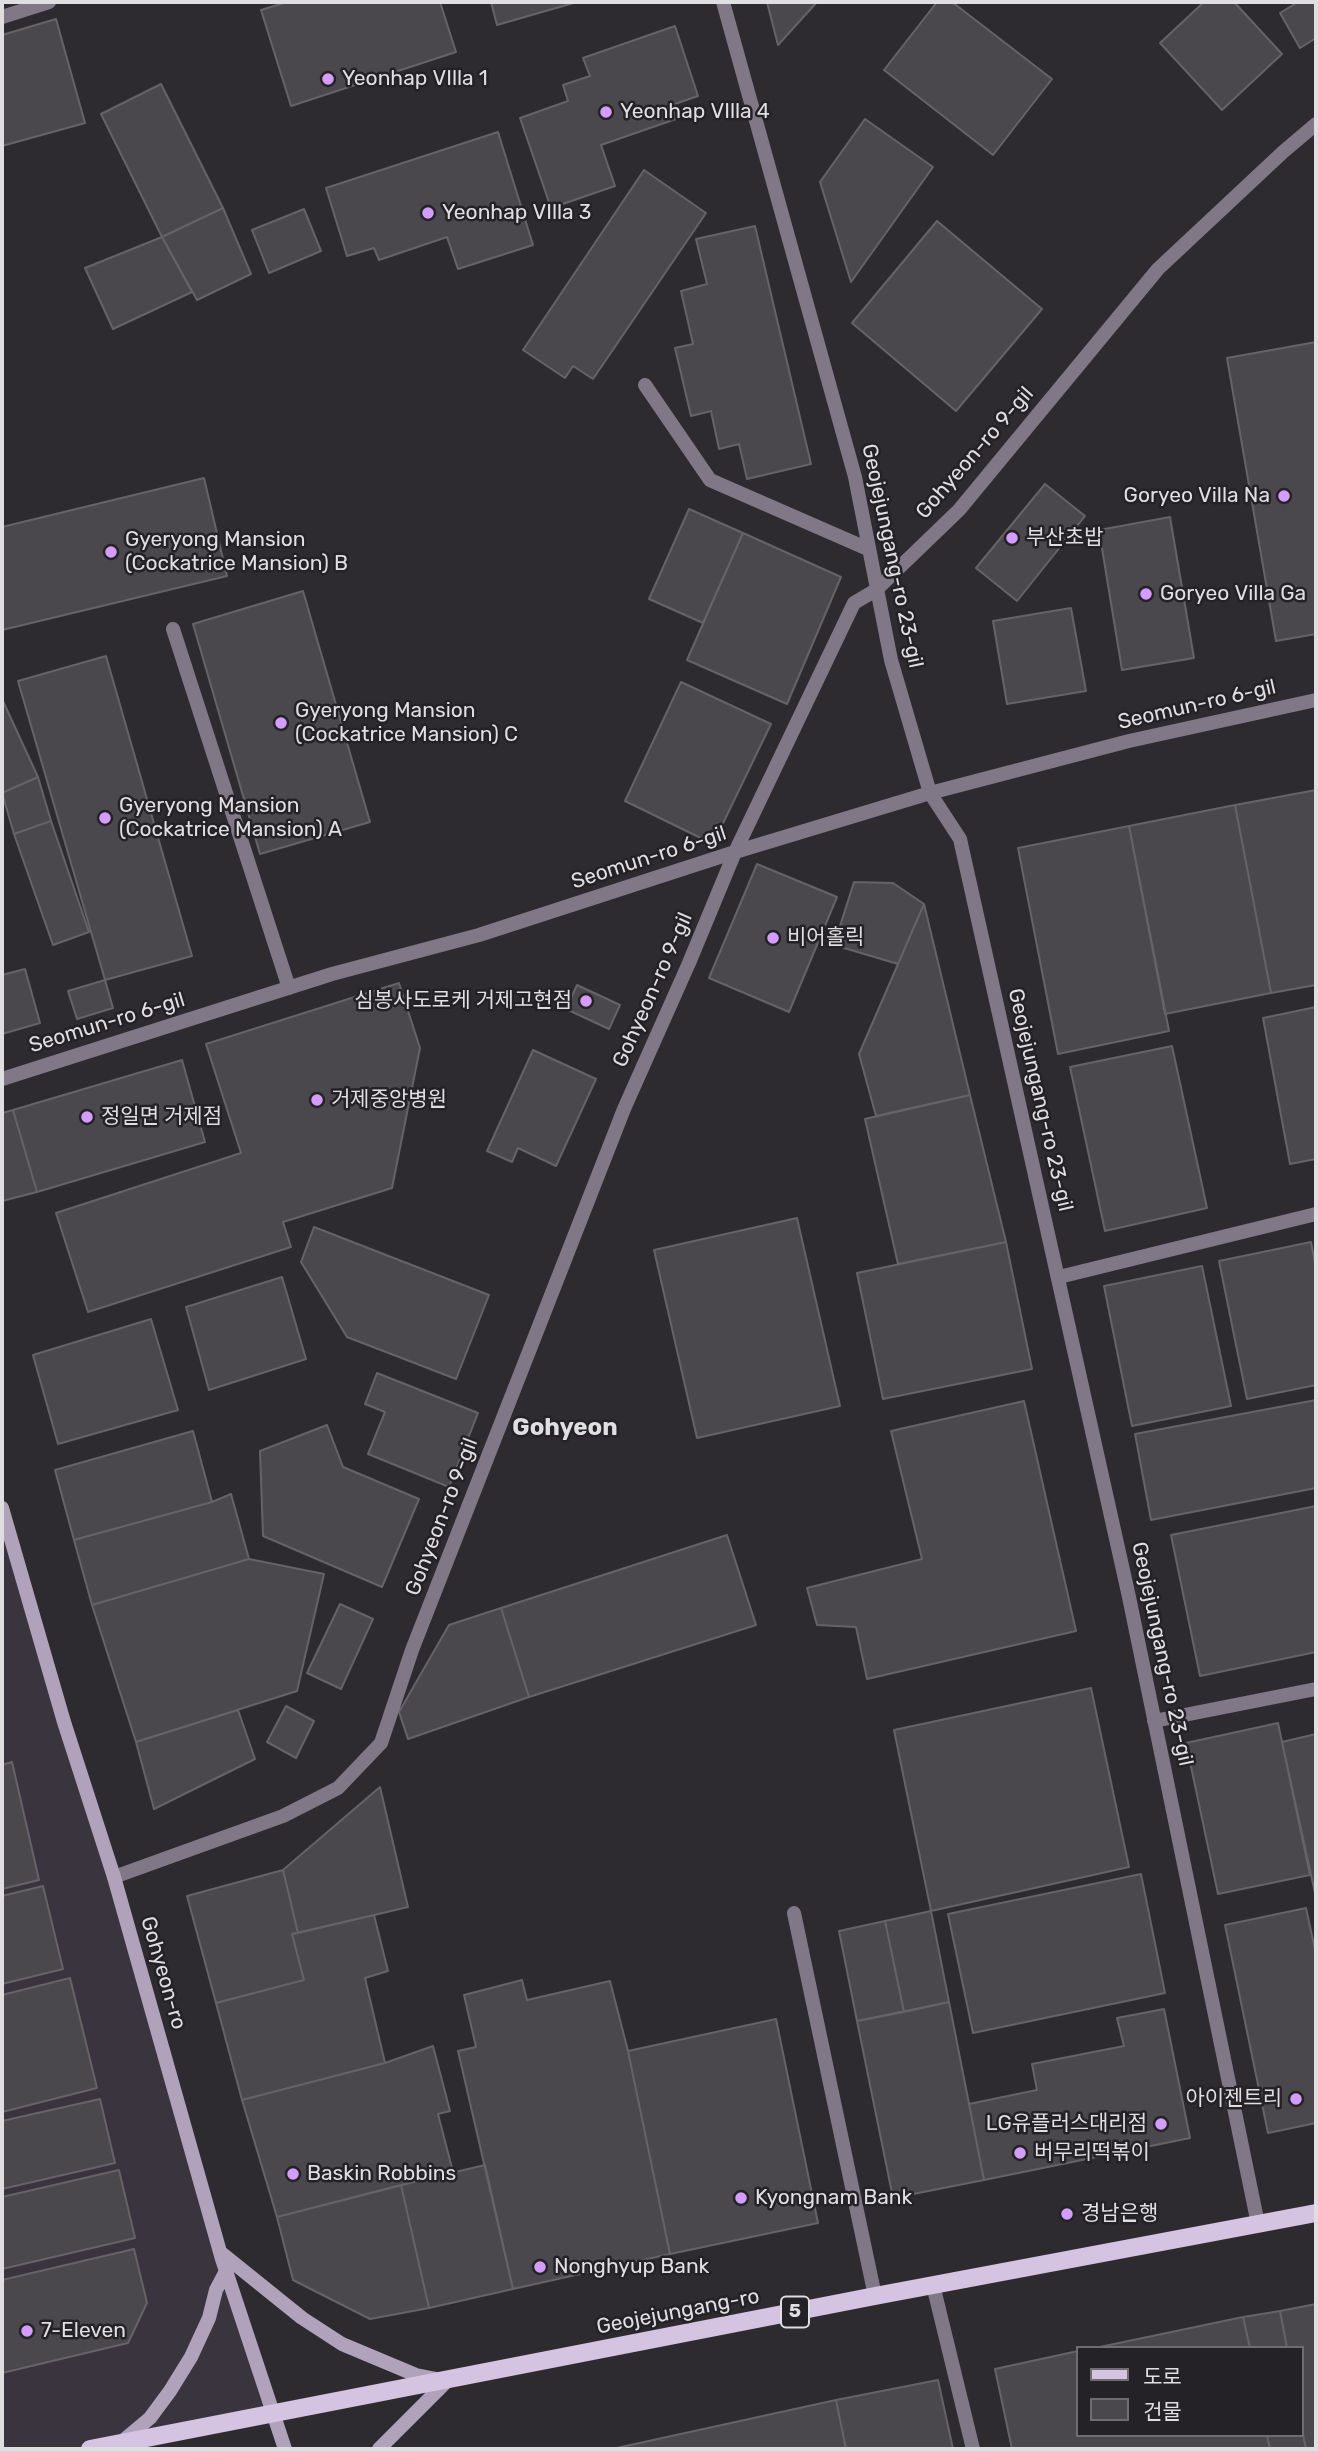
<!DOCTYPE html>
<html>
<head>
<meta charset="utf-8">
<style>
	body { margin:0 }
	#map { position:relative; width:1318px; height:2451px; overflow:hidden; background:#2e2b30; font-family:Rubik,"Noto Sans KR",sans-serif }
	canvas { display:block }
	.frame { position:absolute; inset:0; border:4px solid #dfdee0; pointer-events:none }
	.legend { position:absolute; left:1076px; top:2346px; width:228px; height:91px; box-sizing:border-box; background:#242226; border:2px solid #6f6d70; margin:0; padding:9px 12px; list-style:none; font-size:21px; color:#dfdee0 }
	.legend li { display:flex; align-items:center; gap:14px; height:35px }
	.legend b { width:35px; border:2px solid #6f6d70 }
</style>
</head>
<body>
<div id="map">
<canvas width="1318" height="2451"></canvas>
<div class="frame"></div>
<ul class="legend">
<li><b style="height:9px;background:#d5c3e2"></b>도로</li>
<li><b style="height:19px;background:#4b484d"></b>건물</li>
</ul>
</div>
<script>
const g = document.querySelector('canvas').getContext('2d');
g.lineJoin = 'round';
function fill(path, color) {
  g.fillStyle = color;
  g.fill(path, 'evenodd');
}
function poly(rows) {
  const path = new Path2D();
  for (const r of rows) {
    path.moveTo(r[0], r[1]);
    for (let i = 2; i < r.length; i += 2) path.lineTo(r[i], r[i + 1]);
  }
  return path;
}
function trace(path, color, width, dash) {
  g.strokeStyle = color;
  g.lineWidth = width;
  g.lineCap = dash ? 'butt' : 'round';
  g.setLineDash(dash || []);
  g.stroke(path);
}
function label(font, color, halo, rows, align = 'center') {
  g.font = font + ' Rubik,"Noto Sans KR",sans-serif';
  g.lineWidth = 5;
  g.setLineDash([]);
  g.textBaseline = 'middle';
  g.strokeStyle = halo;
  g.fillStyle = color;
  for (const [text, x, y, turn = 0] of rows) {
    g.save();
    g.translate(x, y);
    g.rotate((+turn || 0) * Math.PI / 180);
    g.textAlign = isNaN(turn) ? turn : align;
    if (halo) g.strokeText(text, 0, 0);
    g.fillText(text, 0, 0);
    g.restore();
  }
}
fill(poly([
	[2,1508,275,2415,90,2449,2,2449]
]), '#39343d');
const building = poly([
	[287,2,440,2,456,52,291,106,261,10,287,2],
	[491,2,577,2,497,25,491,2],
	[767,2,817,2,778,45,767,2],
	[937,2,952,2,1052,79,993,155,884,70,937,2],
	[1204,2,1234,2,1282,54,1222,110,1160,43,1204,2],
	[1298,2,1316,2,1316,38,1300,48,1280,13,1298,2],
	[56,19,85,123,2,146,2,35,56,19],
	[675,26,698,96,672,105,676,119,601,145,615,186,551,208,520,118,568,101,563,85,590,76,583,58,675,26],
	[161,84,223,208,162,237,101,114,161,84],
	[865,119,933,167,851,282,820,182,865,119],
	[498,132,533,245,458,269,447,237,379,260,374,248,347,256,326,188,498,132],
	[644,170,706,213,593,379,573,366,565,378,523,350,644,170],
	[223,208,251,274,197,300,162,237,223,208],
	[304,209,321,251,269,273,252,230,304,209],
	[937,221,1042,309,956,411,852,323,937,221],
	[755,226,811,464,747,479,739,444,719,449,711,411,691,416,675,348,693,344,681,291,707,284,696,239,755,226],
	[162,237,192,292,113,329,85,268,162,237],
	[1316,342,1316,634,1276,641,1227,358,1316,342],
	[204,478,227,576,2,630,2,527,204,478],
	[1045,484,1085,516,1017,601,976,568,1045,484],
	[689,509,743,533,703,623,649,599,689,509],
	[1170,517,1194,658,1122,670,1099,530,1170,517],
	[743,533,841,577,787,704,687,660,743,533],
	[303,591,370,822,260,854,193,624,303,591],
	[1071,608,1086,691,1007,704,993,621,1071,608],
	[106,656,192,956,105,980,18,681,106,656],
	[681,682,771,724,713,844,625,801,681,682],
	[2,699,38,777,2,793,2,699],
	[38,777,51,821,14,834,2,793,38,777],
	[1316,790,1316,985,1271,993,1235,805,1316,790],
	[1235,805,1271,993,1165,1014,1129,826,1235,805],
	[51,821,89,932,53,945,14,834,51,821],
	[1129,826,1169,1031,1058,1054,1018,848,1129,826],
	[757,864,837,897,789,1012,709,978,757,864],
	[854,882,893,883,924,904,898,964,834,945,854,882],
	[924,904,970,1095,876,1116,859,1054,924,904],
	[25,969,40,1023,2,1034,2,975,25,969],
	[105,980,113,1008,77,1019,68,991,105,980],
	[399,983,420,1048,392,1188,283,1222,291,1247,88,1312,56,1213,241,1153,206,1044,399,983],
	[577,985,620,1005,609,1029,566,1009,577,985],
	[1316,1007,1316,1159,1290,1164,1263,1018,1316,1007],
	[1172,1046,1207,1208,1105,1231,1070,1067,1172,1046],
	[533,1050,596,1079,556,1166,518,1148,512,1162,487,1151,533,1050],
	[182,1060,205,1142,37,1192,13,1110,182,1060],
	[970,1095,1006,1242,898,1264,865,1119,970,1095],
	[13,1110,37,1192,2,1201,2,1113,13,1110],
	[797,1218,840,1406,697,1438,654,1250,797,1218],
	[314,1227,489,1295,456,1379,347,1337,301,1262,314,1227],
	[1006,1242,1032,1369,883,1399,857,1273,1006,1242],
	[1311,1242,1316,1268,1316,1385,1247,1399,1219,1261,1311,1242],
	[1202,1266,1231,1406,1132,1426,1104,1286,1202,1266],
	[282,1277,306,1359,209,1390,186,1307,282,1277],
	[151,1319,178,1410,58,1444,33,1355,151,1319],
	[377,1373,478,1413,449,1487,368,1454,385,1412,365,1404,377,1373],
	[1316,1400,1316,1488,1151,1520,1135,1434,1316,1400],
	[1024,1401,1076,1631,867,1679,856,1627,817,1625,807,1588,922,1559,891,1431,1024,1401],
	[327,1425,343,1467,419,1499,382,1587,263,1536,260,1451,327,1425],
	[193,1431,212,1502,74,1540,55,1470,193,1431],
	[231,1494,249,1559,92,1605,74,1540,212,1502,231,1494],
	[1316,1506,1316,1652,1200,1676,1171,1535,1316,1506],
	[727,1535,756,1625,529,1697,501,1608,727,1535],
	[249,1559,324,1574,297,1691,136,1742,92,1605,249,1559],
	[340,1604,373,1619,341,1689,307,1673,340,1604],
	[501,1608,529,1697,408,1739,399,1712,449,1625,501,1608],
	[1091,1688,1129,1867,931,1911,894,1730,1091,1688],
	[286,1706,314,1721,296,1758,267,1742,286,1706],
	[238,1710,255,1759,154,1809,136,1742,238,1710],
	[1278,1723,1310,1875,1218,1894,1186,1743,1278,1723],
	[1316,1734,1316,1893,1315,1893,1282,1742,1316,1734],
	[12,1762,39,1880,2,1889,2,1765,12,1762],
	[380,1787,408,1907,298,1933,283,1870,380,1787],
	[283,1870,298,1933,292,1934,304,1980,216,2003,187,1896,283,1870],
	[1141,1874,1165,1993,973,2033,948,1914,1141,1874],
	[43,1886,63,1969,2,1984,2,1896,43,1886],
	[1306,1908,1316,1954,1316,2123,1268,2133,1225,1925,1306,1908],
	[931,1911,949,2002,904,2012,885,1921,931,1911],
	[374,1915,388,1971,365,1978,385,2063,242,2100,216,2003,304,1980,292,1934,374,1915],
	[885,1921,904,2012,857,2021,839,1931,885,1921],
	[70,1978,97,2088,2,2112,2,1995,70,1978],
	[522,1980,527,2000,610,1981,628,2051,670,2254,513,2289,458,2051,476,2047,464,1995,522,1980],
	[949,2002,984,2180,893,2198,857,2021,949,2002],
	[1164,2009,1190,2138,984,2180,969,2104,1037,2090,1032,2064,1124,2046,1117,2018,1164,2009],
	[776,2019,818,2223,670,2254,628,2051,776,2019],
	[433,2046,450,2111,438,2114,453,2172,277,2217,242,2100,385,2063,433,2046],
	[100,2099,115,2163,2,2189,2,2121,100,2099],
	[485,2165,513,2289,429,2308,401,2185,485,2165],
	[119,2170,135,2238,2,2269,2,2197,119,2170],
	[401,2185,429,2308,370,2319,293,2280,277,2217,401,2185],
	[134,2249,147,2303,128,2343,2,2373,2,2280,134,2249],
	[1316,2304,1316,2449,1306,2449,1302,2429,1302,2348,1287,2348,1280,2311,1316,2304],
	[1280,2311,1287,2348,1250,2348,1243,2317,1280,2311],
	[1243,2317,1250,2348,1095,2348,1243,2317],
	[1078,2351,1078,2435,1267,2435,1270,2449,1012,2449,995,2369,1078,2351],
	[938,2380,953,2449,846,2449,836,2400,938,2380],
	[836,2400,846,2449,612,2449,836,2400],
	[1302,2429,1306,2449,1270,2449,1267,2435,1302,2435,1302,2429]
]);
fill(building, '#4b484d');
trace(building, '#656368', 2);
trace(poly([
	[723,2,855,477,891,660,930,793,960,839,1129,1597,1258,2224],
	[2,17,49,2],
	[645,385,710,480,868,549],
	[173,629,289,988],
	[2,1079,332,974,479,935,735,852,930,793,1129,741,1316,700],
	[1059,1277,1316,1214],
	[1154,1721,1316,1689],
	[114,1877,283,1816,338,1788,381,1743,412,1650,624,1109,689,963,735,852,854,603,876,590,959,510,1158,269,1283,152,1316,124],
	[794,1913,875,2296],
	[933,2285,973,2449]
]), '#807887', 14);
trace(poly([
	[2,1508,64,1722,114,1877,222,2259,285,2449],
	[220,2252,302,2318,342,2344,416,2375,447,2381,379,2449],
	[119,2444,150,2418,170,2391,191,2357,209,2318,216,2290,226,2271]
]), '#b0a2ba', 14);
trace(poly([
	[90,2449,875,2296,1316,2213]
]), '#d5c3e2', 18);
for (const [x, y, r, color] of [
	[328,79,7,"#d49cfb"],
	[606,112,7,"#d49cfb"],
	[428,213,7,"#d49cfb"],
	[1284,496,7,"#d49cfb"],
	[1012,538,7,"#d49cfb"],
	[111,552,7,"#d49cfb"],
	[1146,594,7,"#d49cfb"],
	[281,723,7,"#d49cfb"],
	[105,818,7,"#d49cfb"],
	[773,938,7,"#d49cfb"],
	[586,1001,7,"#d49cfb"],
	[317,1100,7,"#d49cfb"],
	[87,1117,7,"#d49cfb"],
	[1296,2099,7,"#d49cfb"],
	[1161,2124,7,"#d49cfb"],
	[1020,2153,7,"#d49cfb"],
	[293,2174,7,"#d49cfb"],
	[741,2198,7,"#d49cfb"],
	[1067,2214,7,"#d49cfb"],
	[540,2267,7,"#d49cfb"],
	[27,2331,7,"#d49cfb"]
]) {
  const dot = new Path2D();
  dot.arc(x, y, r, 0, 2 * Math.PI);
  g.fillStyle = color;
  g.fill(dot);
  trace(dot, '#242226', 2.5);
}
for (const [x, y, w] of [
	[795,2312,28]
]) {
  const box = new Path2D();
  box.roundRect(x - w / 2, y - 15.5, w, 31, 5);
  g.fillStyle = '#242226';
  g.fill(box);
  trace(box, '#dfdee0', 2);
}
label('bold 19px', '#dfdee0', null, [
	["5",795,2312]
]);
label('21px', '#dfdee0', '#242226', [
	["Yeonhap VIlla 1",342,79],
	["Yeonhap VIlla 4",620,112],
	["Yeonhap VIlla 3",442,213],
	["Goryeo Villa Na",1270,496,"right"],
	["부산초밥",1026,538],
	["Gyeryong Mansion",125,540],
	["(Cockatrice Mansion) B",125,564],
	["Goryeo Villa Ga",1160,594],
	["Gyeryong Mansion",295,711],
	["(Cockatrice Mansion) C",295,735],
	["Gyeryong Mansion",119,806],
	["(Cockatrice Mansion) A",119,830],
	["비어홀릭",787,938],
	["심봉사도로케 거제고현점",572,1001,"right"],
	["거제중앙병원",331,1100],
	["정일면 거제점",101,1117],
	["아이젠트리",1282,2099,"right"],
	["LG유플러스대리점",1147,2124,"right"],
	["버무리떡볶이",1034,2153],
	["Baskin Robbins",307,2174],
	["Kyongnam Bank",755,2198],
	["경남은행",1081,2214],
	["Nonghyup Bank",554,2267],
	["7-Eleven",41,2331]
], 'left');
label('21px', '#dfdee0', '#242226', [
	["Gohyeon-ro 9-gil",975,453,-49],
	["Geojejungang-ro 23-gil",892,556,78],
	["Seomun-ro 6-gil",1197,705,-13],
	["Seomun-ro 6-gil",649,858,-18],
	["Gohyeon-ro 9-gil",653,990,-66],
	["Seomun-ro 6-gil",107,1023,-17],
	["Geojejungang-ro 23-gil",1040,1100,77],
	["Gohyeon-ro 9-gil",442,1517,-69],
	["Geojejungang-ro 23-gil",1162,1654,78],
	["Gohyeon-ro",163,1973,74],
	["Geojejungang-ro",678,2312,-11]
]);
label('bold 24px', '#dfdee0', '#242226', [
	["Gohyeon",565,1428]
]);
</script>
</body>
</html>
